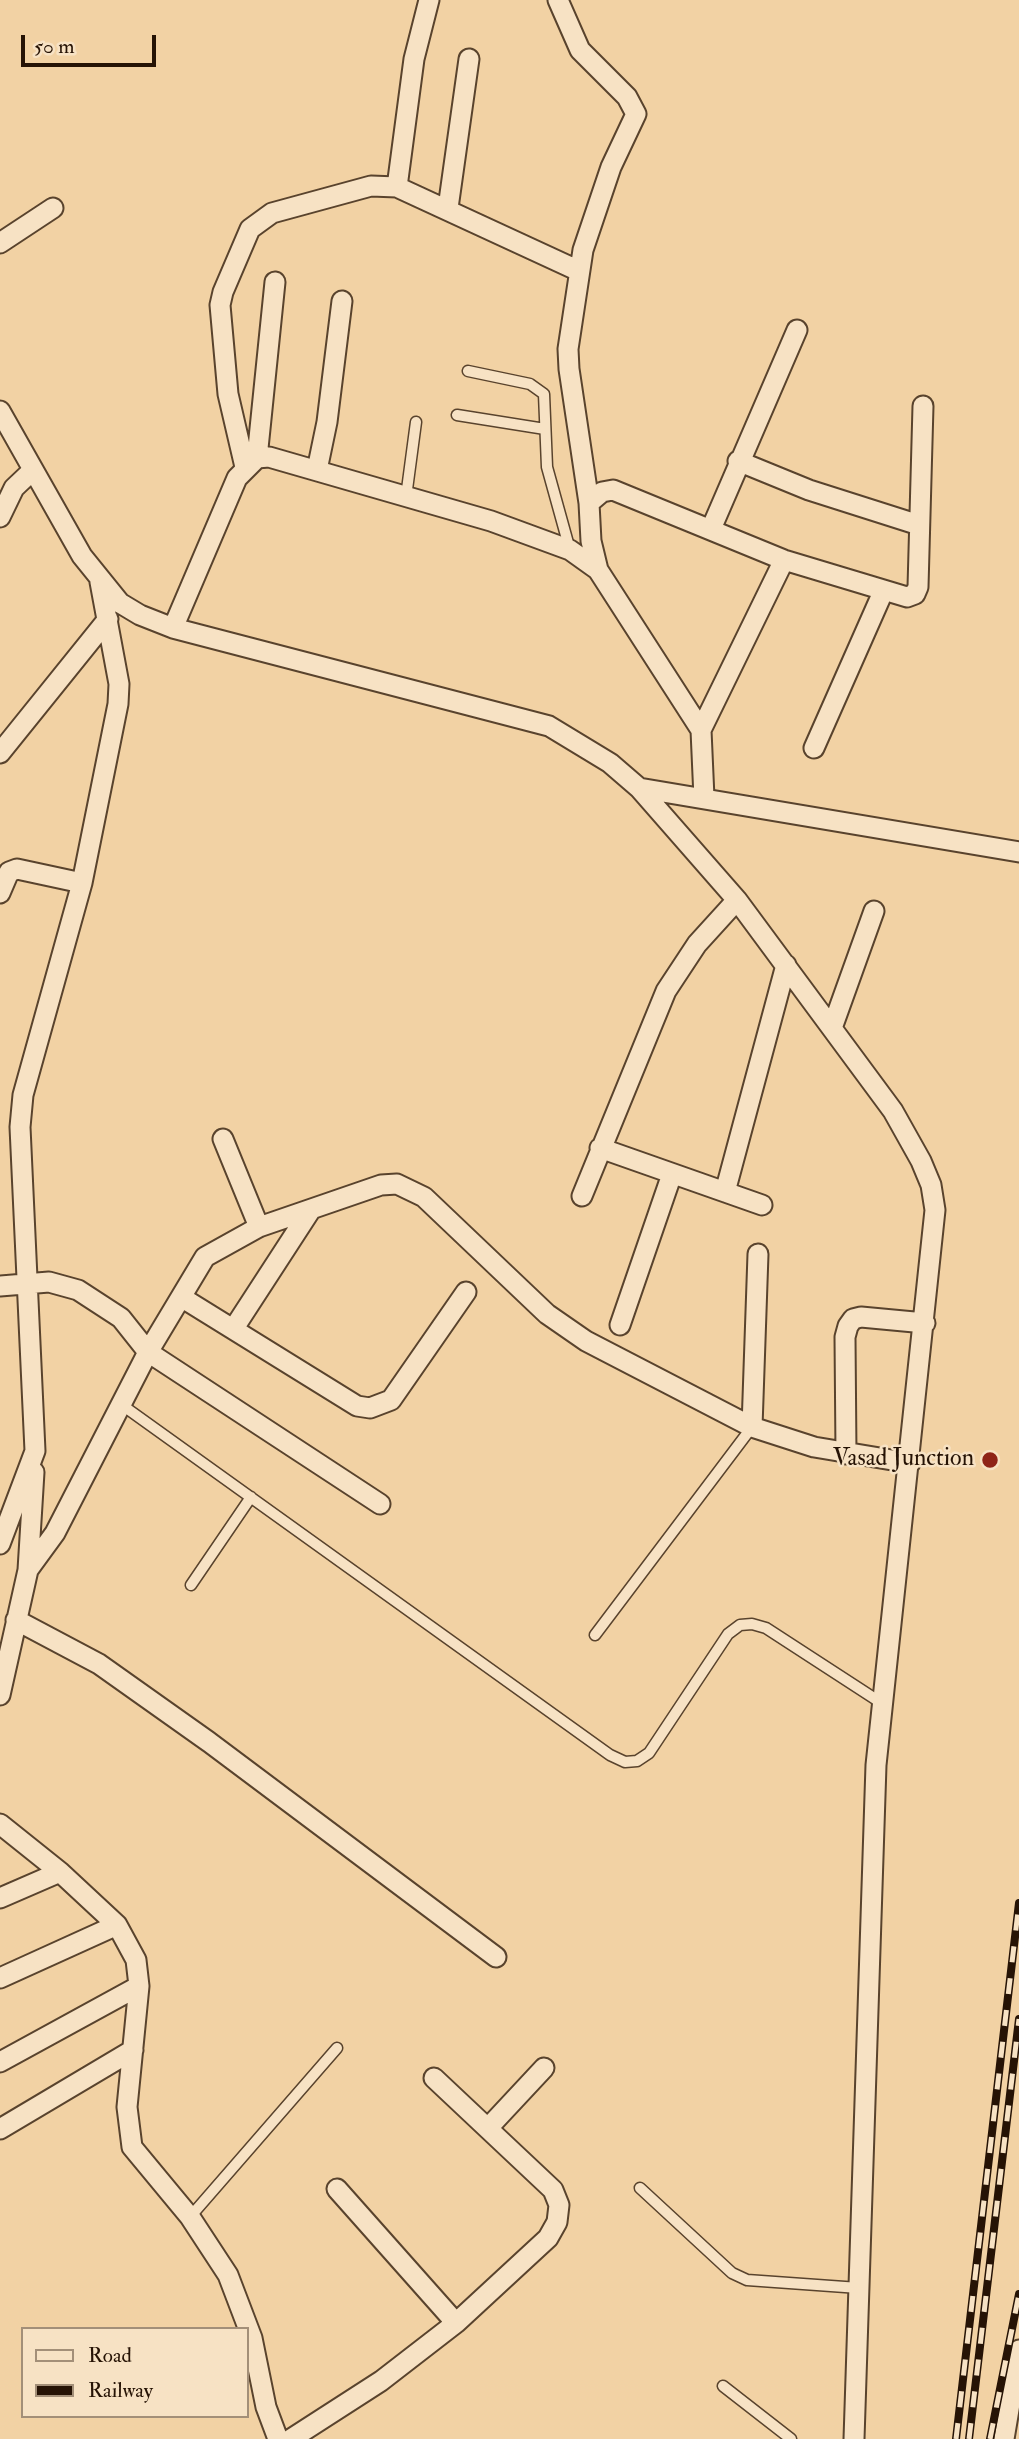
<!DOCTYPE html>
<html>
<head>
<meta charset="utf-8">
<style>
	body { margin:0 }
	#map { position:relative; width:1019px; height:2439px; overflow:hidden; background:#f2d2a4; font-family:"IM FELL Double Pica",serif }
	canvas { display:block }
	.legend { position:absolute; left:21px; top:2327px; width:228px; height:91px; box-sizing:border-box; background:#f7e2c4; border:2px solid #a38f78; margin:0; padding:9px 12px; list-style:none; font-size:21px; color:#261305 }
	.legend li { display:flex; align-items:center; gap:14px; height:35px }
	.legend b { width:35px; border:2px solid #a38f78 }
	.scale { position:absolute; left:21px; top:35px; width:135px; height:32px; box-sizing:border-box; border:4px solid #261305; border-top:0; padding-left:9px; font-size:21px; line-height:24px; white-space:nowrap; color:#261305; -webkit-text-stroke:5px #f7e2c4; paint-order:stroke }
</style>
</head>
<body>
<div id="map">
<canvas width="1019" height="2439"></canvas>
<ul class="legend">
<li><b style="height:9px;background:#f7e2c4"></b>Road</li>
<li><b style="height:9px;background:#261305"></b>Railway</li>
</ul>
<div class="scale">50 m</div>
</div>
<script>
const g = document.querySelector('canvas').getContext('2d');
g.lineJoin = 'round';
function poly(rows) {
  const path = new Path2D();
  for (const r of rows) {
    path.moveTo(r[0], r[1]);
    for (let i = 2; i < r.length; i += 2) path.lineTo(r[i], r[i + 1]);
  }
  return path;
}
function trace(path, color, width, dash) {
  g.strokeStyle = color;
  g.lineWidth = width;
  g.lineCap = dash ? 'butt' : 'round';
  g.setLineDash(dash || []);
  g.stroke(path);
}
function label(font, color, halo, rows, align = 'center') {
  g.font = font + ' "IM FELL Double Pica",serif';
  g.lineWidth = 5;
  g.setLineDash([]);
  g.textBaseline = 'middle';
  g.strokeStyle = halo;
  g.fillStyle = color;
  for (const [text, x, y, turn = 0] of rows) {
    g.save();
    g.translate(x, y);
    g.rotate((+turn || 0) * Math.PI / 180);
    g.textAlign = isNaN(turn) ? turn : align;
    if (halo) g.strokeText(text, 0, 0);
    g.fillText(text, 0, 0);
    g.restore();
  }
}
const service = poly([
	[468,371,530,384,544,394,547,467,570,550],
	[457,415,545,429],
	[406,497,416,422],
	[122,1405,610,1755,625,1762,637,1761,649,1753,728,1634,740,1625,752,1624,766,1628,883,1704],
	[191,1585,251,1497],
	[595,1635,752,1427],
	[640,2188,732,2273,747,2280,859,2288],
	[190,2217,337,2048],
	[723,2386,791,2439]
]);
const minor = poly([
	[558,0,580,50,627,97,636,114,611,167,583,250,568,349,569,369,589,503,591,541,598,570,701,730,704,798],
	[397,187,414,59,429,0],
	[448,208,469,59],
	[0,243,53,208],
	[0,411,82,556,120,603,140,615,173,628,549,726,610,763,639,788,737,900,893,1111,921,1161,931,1185,935,1210,876,1765,854,2439],
	[257,458,275,282],
	[738,461,809,490,919,525],
	[245,467,228,394,220,305,223,292,250,229,272,213,371,186,397,187,579,271],
	[317,470,327,422,342,301],
	[589,503,602,492,613,490,784,560,907,597,915,594,918,587,923,406],
	[0,517,14,488,33,470],
	[711,529,797,330],
	[173,628,237,478,257,458,269,457,491,521,570,550,598,570],
	[701,730,784,560],
	[814,748,883,592],
	[0,753,108,619],
	[639,788,1019,852],
	[0,893,9,872,17,869,82,883],
	[832,1028,874,911],
	[223,1139,259,1227],
	[600,1148,762,1205],
	[725,1192,786,965],
	[582,1196,666,991,697,944,737,900],
	[0,1286,49,1282,78,1290,121,1318,148,1352,380,1504],
	[181,1297,357,1406,370,1408,391,1400,466,1292],
	[620,1325,672,1174],
	[234,1328,310,1211],
	[752,1427,758,1254],
	[846,1454,845,1337,848,1326,853,1319,861,1317,925,1323],
	[0,1544,35,1451,20,1127,23,1095,82,883,118,704,119,684,100,582],
	[28,1570,55,1533,148,1352,205,1257,259,1227,381,1185,397,1184,424,1197,547,1314,586,1341,752,1427,814,1447,910,1463],
	[16,1620,99,1664,209,1742,496,1957],
	[0,1695,28,1570,34,1472],
	[0,1824,60,1872,117,1925,136,1960,139,1986,127,2107,132,2147,190,2217,228,2275,252,2338,266,2407,278,2439],
	[0,1898,60,1872],
	[0,1978,117,1925],
	[0,2062,139,1986],
	[488,2128,544,2068],
	[0,2129,133,2050],
	[337,2189,456,2323],
	[291,2439,381,2381,456,2323,548,2238,557,2222,559,2205,553,2190,434,2078],
	[1004,2439,1019,2350]
]);
trace(service, '#59432d', 13);
trace(minor, '#59432d', 23);
trace(service, '#f7e2c4', 10);
trace(minor, '#f7e2c4', 19);
const rail = poly([
	[956,2439,1019,1903],
	[969,2439,1019,2019],
	[990,2439,1019,2294]
]);
trace(rail, '#261305', 8);
trace(rail, '#f7e2c4', 5, [16]);
for (const [x, y, r, color] of [
	[990,1460,9,"#8f2418"]
]) {
  const dot = new Path2D();
  dot.arc(x, y, r, 0, 2 * Math.PI);
  g.fillStyle = color;
  g.fill(dot);
  trace(dot, '#f7e2c4', 2.5);
}
label('24px', '#261305', '#f7e2c4', [
	["Vasad Junction",974,1460]
], 'right');
</script>
</body>
</html>
